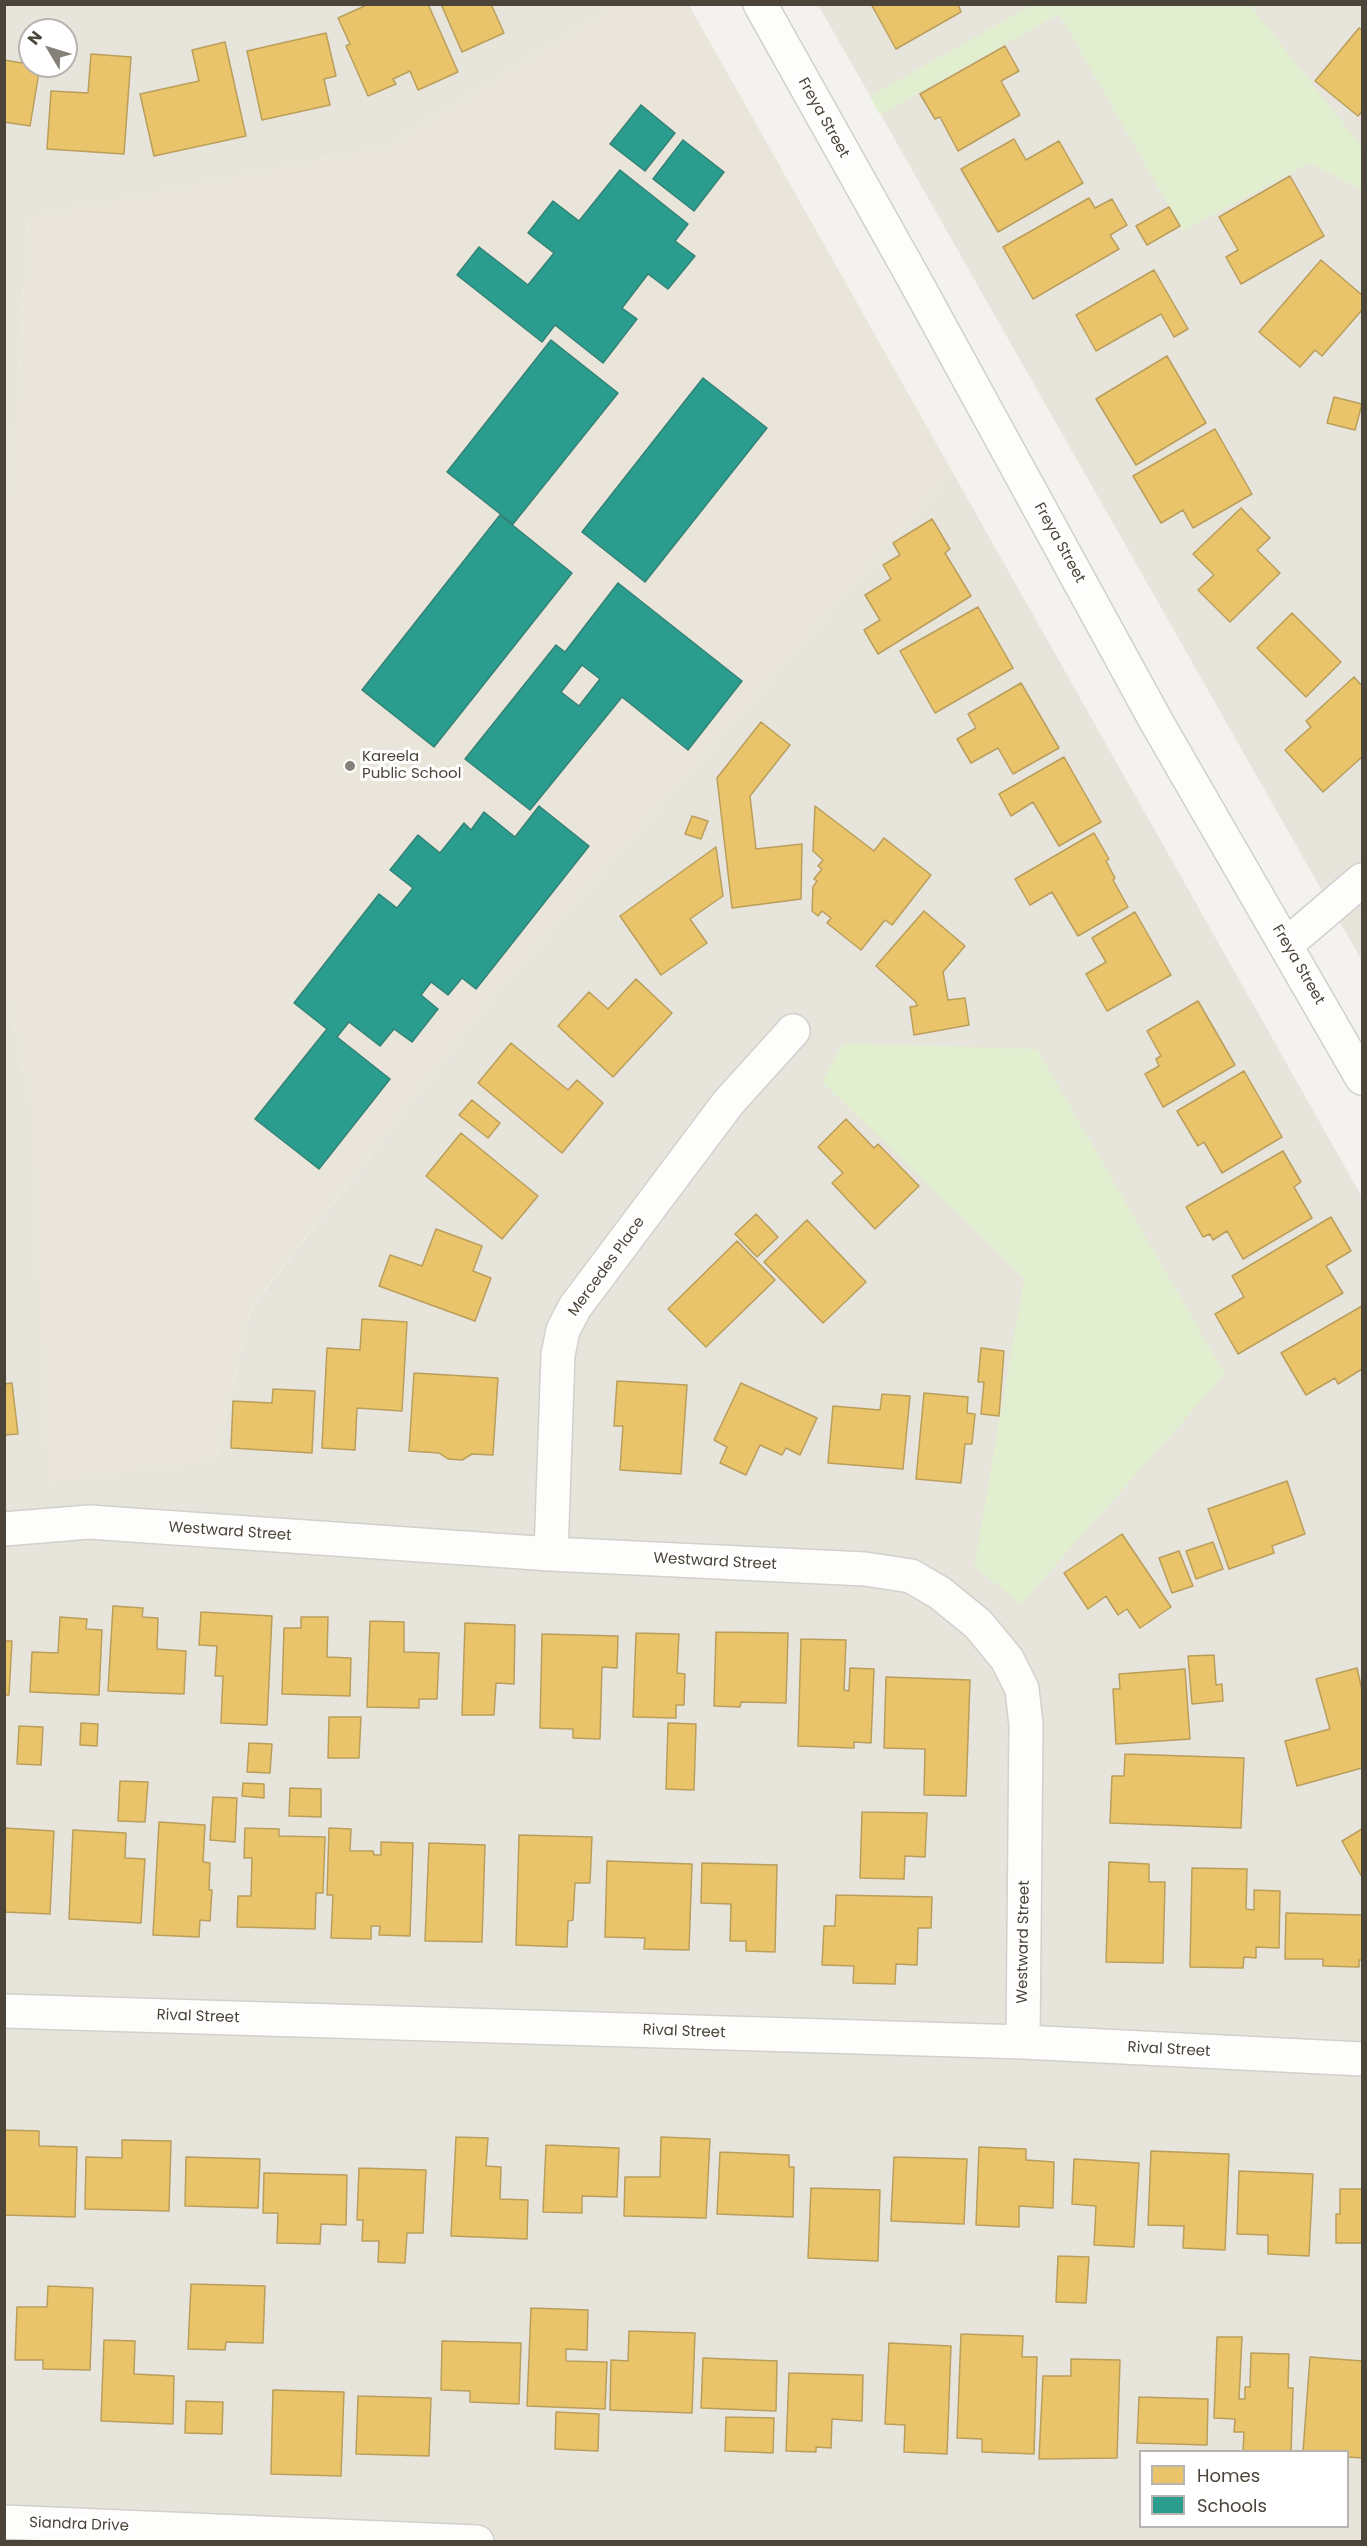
<!DOCTYPE html>
<html>
<head>
<meta charset="utf-8">
<style>
	body { margin:0 }
	#map { position:relative; width:1367px; height:2546px; overflow:hidden; background:#f4f2ee; font-family:Poppins,sans-serif }
	canvas { display:block }
	.frame { position:absolute; inset:0; border:6px solid #4b4439; pointer-events:none }
	.legend { position:absolute; left:1139px; top:2450px; width:210px; height:78px; box-sizing:border-box; background:#fff; border:2px solid #b7b4b0; margin:0; padding:8px 10px; list-style:none; font-size:18px; color:#4b4439 }
	.legend li { display:flex; align-items:center; gap:12px; height:30px }
	.legend b { width:30px; border:2px solid #b7b4b0 }
	.north { position:absolute; left:18px; top:18px; width:60px; height:60px; box-sizing:border-box; background:#fff; border:2px solid #b7b4b0; border-radius:50%; rotate:308deg; font-size:16px; font-weight:700; line-height:24px; text-align:center; color:#4b4439 }
	.north::after { content:''; display:block; margin:auto; width:21px; height:27px; background:#868178; clip-path:polygon(50% 0,100% 100%,50% 72%,0 100%) }
</style>
</head>
<body>
<div id="map">
<canvas width="1367" height="2546"></canvas>
<div class="frame"></div>
<ul class="legend">
<li><b style="height:16px;background:#e9c46a"></b>Homes</li>
<li><b style="height:16px;background:#2a9d8f"></b>Schools</li>
</ul>
<div class="north">N</div>
</div>
<script>
const g = document.querySelector('canvas').getContext('2d');
g.lineJoin = 'round';
function fill(path, color) {
  g.fillStyle = color;
  g.fill(path, 'evenodd');
}
function poly(rows) {
  const path = new Path2D();
  for (const r of rows) {
    path.moveTo(r[0], r[1]);
    for (let i = 2; i < r.length; i += 2) path.lineTo(r[i], r[i + 1]);
  }
  return path;
}
function trace(path, color, width, dash) {
  g.strokeStyle = color;
  g.lineWidth = width;
  g.lineCap = dash ? 'butt' : 'round';
  g.setLineDash(dash || []);
  g.stroke(path);
}
function label(font, color, halo, rows, align = 'center') {
  g.font = font + ' Poppins,sans-serif';
  g.lineWidth = 6;
  g.setLineDash([]);
  g.textBaseline = 'middle';
  g.strokeStyle = halo;
  g.fillStyle = color;
  for (const [text, x, y, turn = 0] of rows) {
    g.save();
    g.translate(x, y);
    g.rotate((+turn || 0) * Math.PI / 180);
    g.textAlign = isNaN(turn) ? turn : align;
    if (halo) g.strokeText(text, 0, 0);
    g.fillText(text, 0, 0);
    g.restore();
  }
}
fill(poly([
	[5,5,614,5,385,146,28,217,18,387,5,547],
	[30,30,66,30,66,66,30,66],
	[818,5,1362,5,1362,961,870,96],
	[953,473,1362,1197,1362,2541,5,2541,4,985,29,1094,216,1462,251,1308,493,999],
	[1140,2452,1348,2452,1348,2526,1140,2526]
]), '#e7e4dc');
fill(poly([
	[614,5,689,5,953,473,493,999,251,1307,216,1462,47,1484,29,1094,4,985,4,547,18,387,28,217,385,146]
]), '#eae5da');
fill(poly([
	[1032,5,1250,5,1362,147,1362,190,1310,163,1183,231,1059,14,880,115,870,96],
	[843,1043,1037,1049,1225,1374,1021,1604,974,1566,1024,1278,822,1082]
]), '#e1eecf');
const homes = poly([
	[369,4,428,4,458,72,418,90,410,71,393,79,396,84,368,96,346,46,350,44,338,18,369,4],
	[441,4,491,4,504,33,462,52,441,4],
	[871,4,958,4,961,12,896,49,871,4],
	[1359,28,1362,30,1362,111,1358,116,1315,81,1359,28],
	[326,33,336,76,324,79,330,105,262,120,247,51,326,33],
	[225,42,246,136,154,156,140,94,199,81,192,50,225,42],
	[1005,46,1019,71,1001,81,1020,115,958,151,940,117,935,119,920,94,1005,46],
	[91,54,131,57,124,154,47,149,51,91,88,93,91,54],
	[4,60,40,66,30,126,4,122,4,60],
	[1014,139,1026,160,1059,141,1083,183,998,232,961,169,1014,139],
	[1290,176,1324,236,1241,284,1226,257,1238,250,1219,217,1290,176],
	[1089,198,1095,208,1112,199,1127,225,1110,235,1119,249,1033,299,1003,247,1089,198],
	[1169,207,1180,226,1147,245,1136,226,1169,207],
	[1321,260,1362,295,1362,310,1322,356,1315,350,1300,367,1259,332,1321,260],
	[1154,270,1188,329,1174,337,1161,314,1096,351,1076,315,1154,270],
	[1167,356,1206,423,1136,465,1096,399,1167,356],
	[1334,397,1362,404,1355,430,1327,423,1334,397],
	[1215,429,1252,494,1193,528,1183,510,1161,523,1133,476,1215,429],
	[1241,508,1270,538,1257,550,1280,573,1230,622,1198,590,1214,575,1193,554,1241,508],
	[932,519,950,549,945,553,971,596,878,654,864,630,880,620,865,595,891,579,883,565,900,555,893,543,932,519],
	[978,607,1013,668,935,713,900,651,978,607],
	[1292,613,1341,662,1306,697,1257,648,1292,613],
	[1354,677,1362,686,1362,757,1323,792,1285,750,1311,727,1306,721,1354,677],
	[1021,683,1059,748,1013,774,998,748,971,763,957,739,976,728,968,714,1021,683],
	[761,722,790,745,750,796,756,849,802,844,801,899,732,908,717,778,761,722],
	[1064,757,1101,822,1059,846,1033,802,1011,816,999,794,1064,757],
	[815,806,874,851,884,838,931,875,892,925,885,920,861,950,827,923,831,918,822,911,818,916,812,911,813,887,817,881,814,879,822,869,818,866,823,860,813,851,815,806],
	[692,816,708,821,701,839,685,834,692,816],
	[1094,833,1109,859,1106,861,1115,878,1113,880,1128,907,1078,936,1052,892,1030,905,1015,879,1094,833],
	[716,847,723,896,690,919,707,943,661,975,620,916,716,847],
	[924,911,965,946,943,972,948,1000,965,998,969,1025,914,1035,910,1007,917,1006,916,1002,876,966,924,911],
	[1135,912,1171,975,1107,1011,1086,974,1106,962,1092,938,1135,912],
	[636,979,672,1013,613,1077,558,1026,589,992,608,1009,636,979],
	[1198,1001,1235,1065,1163,1107,1145,1074,1159,1066,1156,1059,1161,1056,1147,1031,1198,1001],
	[511,1043,568,1090,577,1080,603,1103,562,1153,478,1083,511,1043],
	[1244,1071,1282,1137,1222,1173,1204,1142,1198,1146,1177,1111,1244,1071],
	[472,1100,500,1123,488,1138,459,1115,472,1100],
	[846,1119,874,1148,878,1144,919,1186,875,1229,832,1183,843,1173,818,1147,846,1119],
	[461,1133,538,1196,502,1239,426,1176,461,1133],
	[1283,1151,1301,1182,1294,1187,1312,1218,1243,1259,1227,1231,1213,1240,1210,1234,1203,1237,1186,1207,1283,1151],
	[756,1214,778,1237,757,1257,735,1234,756,1214],
	[1331,1217,1351,1251,1326,1266,1343,1293,1238,1354,1215,1314,1244,1297,1232,1276,1331,1217],
	[807,1220,866,1282,823,1323,764,1262,807,1220],
	[436,1229,482,1246,473,1271,491,1278,475,1321,379,1286,390,1255,422,1266,436,1229],
	[737,1241,775,1280,706,1347,668,1309,737,1241],
	[1362,1306,1362,1369,1338,1384,1335,1378,1306,1395,1281,1353,1362,1306],
	[362,1319,407,1322,402,1411,357,1408,355,1450,322,1448,327,1348,360,1350,362,1319],
	[981,1348,1004,1351,999,1416,981,1414,984,1382,978,1382,981,1348],
	[414,1373,498,1378,493,1455,472,1454,462,1460,448,1459,439,1453,409,1451,414,1373],
	[617,1381,687,1385,681,1474,620,1470,623,1426,614,1426,617,1381],
	[12,1383,18,1434,4,1435,4,1384,12,1383],
	[741,1383,817,1418,800,1455,786,1448,782,1455,760,1445,746,1475,720,1463,727,1447,714,1440,741,1383],
	[273,1389,315,1391,312,1453,231,1448,233,1401,272,1403,273,1389],
	[924,1393,968,1397,967,1413,975,1414,972,1444,965,1444,961,1483,916,1479,924,1393],
	[882,1394,910,1396,903,1469,828,1463,833,1406,880,1410,882,1394],
	[1287,1481,1305,1534,1272,1546,1274,1553,1229,1569,1208,1509,1287,1481],
	[1122,1534,1171,1607,1140,1628,1127,1609,1118,1615,1106,1596,1088,1609,1064,1573,1122,1534],
	[1213,1542,1223,1569,1196,1579,1186,1551,1213,1542],
	[1179,1551,1193,1586,1172,1593,1159,1558,1179,1551],
	[113,1606,143,1608,142,1617,158,1618,157,1649,186,1651,184,1694,108,1691,113,1606],
	[201,1612,272,1616,267,1725,221,1723,223,1676,215,1676,217,1646,199,1645,201,1612],
	[60,1617,87,1619,86,1629,102,1630,99,1695,30,1692,32,1652,58,1653,60,1617],
	[301,1617,328,1617,327,1657,351,1658,350,1696,282,1694,284,1628,301,1628,301,1617],
	[370,1621,404,1622,404,1652,439,1653,437,1699,419,1699,419,1708,367,1707,370,1621],
	[465,1623,515,1625,514,1684,496,1683,494,1715,462,1715,465,1623],
	[716,1632,788,1633,786,1703,741,1702,740,1707,714,1706,716,1632],
	[636,1633,679,1634,677,1673,685,1674,684,1705,676,1705,676,1718,633,1717,636,1633],
	[542,1634,618,1636,617,1668,602,1667,600,1739,573,1738,573,1729,540,1728,542,1634],
	[801,1639,846,1640,844,1690,849,1691,850,1668,874,1669,871,1743,854,1742,854,1748,798,1746,801,1639],
	[4,1641,12,1641,9,1695,4,1695,4,1641],
	[1214,1655,1216,1685,1222,1684,1223,1701,1192,1704,1188,1656,1214,1655],
	[1357,1668,1362,1690,1362,1768,1297,1786,1285,1741,1330,1729,1316,1679,1357,1668],
	[1185,1669,1190,1739,1116,1744,1113,1689,1120,1689,1119,1674,1185,1669],
	[886,1677,970,1680,966,1796,924,1795,925,1749,884,1748,886,1677],
	[329,1717,361,1717,359,1758,328,1758,329,1717],
	[81,1723,98,1724,97,1746,80,1745,81,1723],
	[668,1723,696,1724,694,1790,666,1789,668,1723],
	[19,1726,43,1727,41,1765,17,1764,19,1726],
	[249,1743,272,1744,270,1773,247,1772,249,1743],
	[1125,1754,1244,1758,1241,1828,1110,1823,1112,1776,1124,1776,1125,1754],
	[120,1781,148,1782,145,1822,118,1821,120,1781],
	[243,1783,264,1784,264,1798,242,1796,243,1783],
	[290,1788,321,1789,321,1817,289,1816,290,1788],
	[213,1797,237,1798,235,1842,210,1840,213,1797],
	[862,1812,927,1813,925,1857,905,1856,904,1879,860,1878,862,1812],
	[159,1822,205,1825,203,1862,210,1863,209,1890,212,1890,210,1921,200,1920,199,1937,153,1935,159,1822],
	[4,1828,54,1831,50,1914,4,1912,4,1828],
	[245,1828,279,1829,279,1836,325,1837,323,1893,316,1893,315,1929,237,1927,238,1896,251,1896,252,1858,244,1858,245,1828],
	[329,1828,351,1829,350,1851,373,1851,374,1855,381,1855,381,1842,413,1843,410,1936,379,1935,380,1926,371,1926,371,1939,331,1938,333,1895,327,1895,329,1828],
	[1362,1829,1362,1877,1342,1841,1362,1829],
	[73,1830,126,1833,125,1858,145,1859,141,1923,69,1919,73,1830],
	[519,1835,592,1837,590,1883,575,1883,573,1920,568,1921,567,1947,516,1945,519,1835],
	[429,1843,485,1845,482,1942,425,1941,429,1843],
	[607,1861,692,1864,689,1950,644,1949,645,1938,605,1937,607,1861],
	[1109,1862,1149,1864,1149,1882,1165,1882,1163,1963,1106,1962,1109,1862],
	[702,1863,777,1865,775,1952,746,1951,746,1941,730,1941,731,1904,701,1903,702,1863],
	[1192,1868,1247,1869,1246,1909,1254,1910,1254,1890,1280,1891,1279,1948,1256,1947,1256,1958,1244,1957,1243,1968,1190,1967,1192,1868],
	[836,1895,932,1897,931,1928,918,1928,917,1965,896,1964,895,1984,853,1983,854,1966,822,1965,824,1926,835,1926,836,1895],
	[1286,1913,1362,1915,1362,1960,1359,1960,1359,1967,1323,1966,1323,1959,1285,1959,1286,1913],
	[4,2130,39,2131,39,2146,77,2147,75,2217,4,2215,4,2130],
	[456,2137,488,2138,486,2166,501,2167,500,2199,528,2200,527,2239,451,2236,456,2137],
	[661,2137,710,2139,706,2218,624,2216,625,2177,660,2177,661,2137],
	[122,2140,171,2141,169,2211,85,2209,86,2157,122,2158,122,2140],
	[546,2145,619,2148,617,2197,582,2196,582,2213,543,2212,546,2145],
	[979,2147,1026,2149,1026,2160,1054,2162,1053,2208,1019,2206,1019,2227,976,2225,979,2147],
	[1151,2151,1229,2154,1225,2250,1183,2248,1184,2226,1148,2225,1151,2151],
	[720,2152,789,2155,789,2167,794,2167,793,2217,717,2214,720,2152],
	[186,2157,260,2159,258,2208,185,2206,186,2157],
	[894,2157,967,2159,964,2224,891,2221,894,2157],
	[1074,2159,1139,2163,1134,2247,1094,2245,1096,2206,1072,2204,1074,2159],
	[359,2168,426,2170,423,2233,407,2233,405,2263,378,2262,379,2241,362,2241,363,2220,357,2220,359,2168],
	[1239,2171,1313,2174,1309,2256,1268,2254,1268,2235,1237,2234,1239,2171],
	[264,2173,347,2175,346,2225,321,2224,320,2244,277,2243,278,2213,263,2213,264,2173],
	[811,2188,880,2190,878,2261,808,2258,811,2188],
	[1340,2189,1362,2189,1362,2243,1336,2243,1336,2214,1340,2214,1340,2189],
	[1058,2256,1089,2257,1086,2303,1056,2302,1058,2256],
	[191,2284,265,2286,263,2343,226,2342,225,2350,188,2349,191,2284],
	[48,2286,93,2288,90,2370,43,2369,43,2360,15,2360,17,2307,47,2307,48,2286],
	[531,2308,588,2310,587,2350,566,2349,566,2361,607,2362,605,2409,527,2406,531,2308],
	[629,2331,695,2333,692,2413,610,2410,611,2360,628,2361,629,2331],
	[961,2334,1023,2336,1022,2357,1037,2357,1034,2454,982,2452,982,2439,957,2438,961,2334],
	[1217,2337,1242,2337,1239,2399,1245,2399,1245,2387,1250,2387,1251,2353,1289,2354,1288,2388,1293,2388,1291,2452,1243,2452,1244,2432,1234,2432,1235,2419,1214,2418,1217,2337],
	[104,2340,135,2341,134,2374,174,2376,173,2424,101,2421,104,2340],
	[442,2341,521,2343,519,2404,470,2402,470,2391,441,2390,442,2341],
	[889,2343,951,2346,947,2454,904,2452,905,2425,885,2424,889,2343],
	[1310,2357,1362,2361,1362,2458,1348,2457,1348,2452,1303,2452,1310,2357],
	[703,2358,777,2361,776,2411,701,2408,703,2358],
	[1071,2359,1120,2360,1117,2458,1039,2459,1043,2376,1071,2376,1071,2359],
	[789,2373,863,2375,862,2421,832,2419,831,2448,816,2447,816,2452,786,2451,789,2373],
	[273,2390,344,2392,341,2476,271,2474,273,2390],
	[358,2396,431,2398,429,2456,356,2454,358,2396],
	[1139,2397,1208,2399,1207,2445,1137,2443,1139,2397],
	[186,2401,223,2402,222,2434,185,2433,186,2401],
	[556,2412,599,2414,598,2451,555,2449,556,2412],
	[726,2417,774,2418,773,2453,725,2451,726,2417]
]);
fill(homes, '#e9c46a');
trace(homes, '#ba9e5b', 1.5);
const schools = poly([
	[641,105,675,133,645,171,610,144,641,105],
	[683,140,724,172,694,211,653,179,683,140],
	[620,170,688,224,675,241,695,256,668,289,648,274,622,308,637,319,603,363,555,325,542,342,457,275,479,247,528,285,554,253,528,233,553,201,579,221,620,170],
	[551,340,618,393,513,524,447,472,551,340],
	[703,378,767,428,645,582,582,532,703,378],
	[500,515,572,573,434,747,362,690,500,515],
	[618,583,742,681,688,750,622,697,530,810,465,759,556,645,565,652,618,583],
	[582,665,600,679,579,706,561,692,582,665],
	[539,806,589,846,476,989,462,978,448,995,431,982,421,995,438,1009,412,1042,394,1029,380,1046,349,1022,337,1037,390,1079,319,1169,255,1119,327,1029,294,1003,379,894,397,908,413,888,390,870,418,835,440,853,464,823,471,830,484,812,515,837,539,806]
]);
fill(schools, '#2a9d8f');
trace(schools, '#348275', 1.5);
const minor = poly([
	[1287,944,1362,880],
	[4,1529,89,1522,551,1554,865,1569,911,1576,940,1593,978,1624,1007,1659,1022,1689,1026,1725,1023,2042],
	[551,1554,558,1355,563,1330,575,1307,728,1103,793,1031],
	[4,2011,1023,2042,1362,2059],
	[4,2522,477,2542]
]);
const tertiary = poly([
	[760,4,913,277,1156,721,1362,1078]
]);
trace(minor, '#d2d0cb', 36);
trace(tertiary, '#d2d0cb', 36);
trace(minor, '#fdfdfc', 33);
trace(tertiary, '#fdfdfc', 33);
for (const [x, y, r, color] of [
	[350,766,6,"#868178"]
]) {
  const dot = new Path2D();
  dot.arc(x, y, r, 0, 2 * Math.PI);
  g.fillStyle = color;
  g.fill(dot);
  trace(dot, '#fff', 2);
}
label('15px', '#4b4439', '#fff', [
	["Freya Street",823,118,61],
	["Freya Street",1059,543,61],
	["Freya Street",1298,965,60],
	["Mercedes Place",607,1267,-54],
	["Westward Street",230,1532,4],
	["Westward Street",715,1562,3],
	["Westward Street",1024,1942,-89],
	["Rival Street",198,2017,2],
	["Rival Street",684,2032,2],
	["Rival Street",1169,2050,3],
	["Siandra Drive",79,2525,2]
]);
label('15px', '#4b4439', '#fff', [
	["Kareela",362,757],
	["Public School",362,774]
], 'left');
</script>
</body>
</html>
